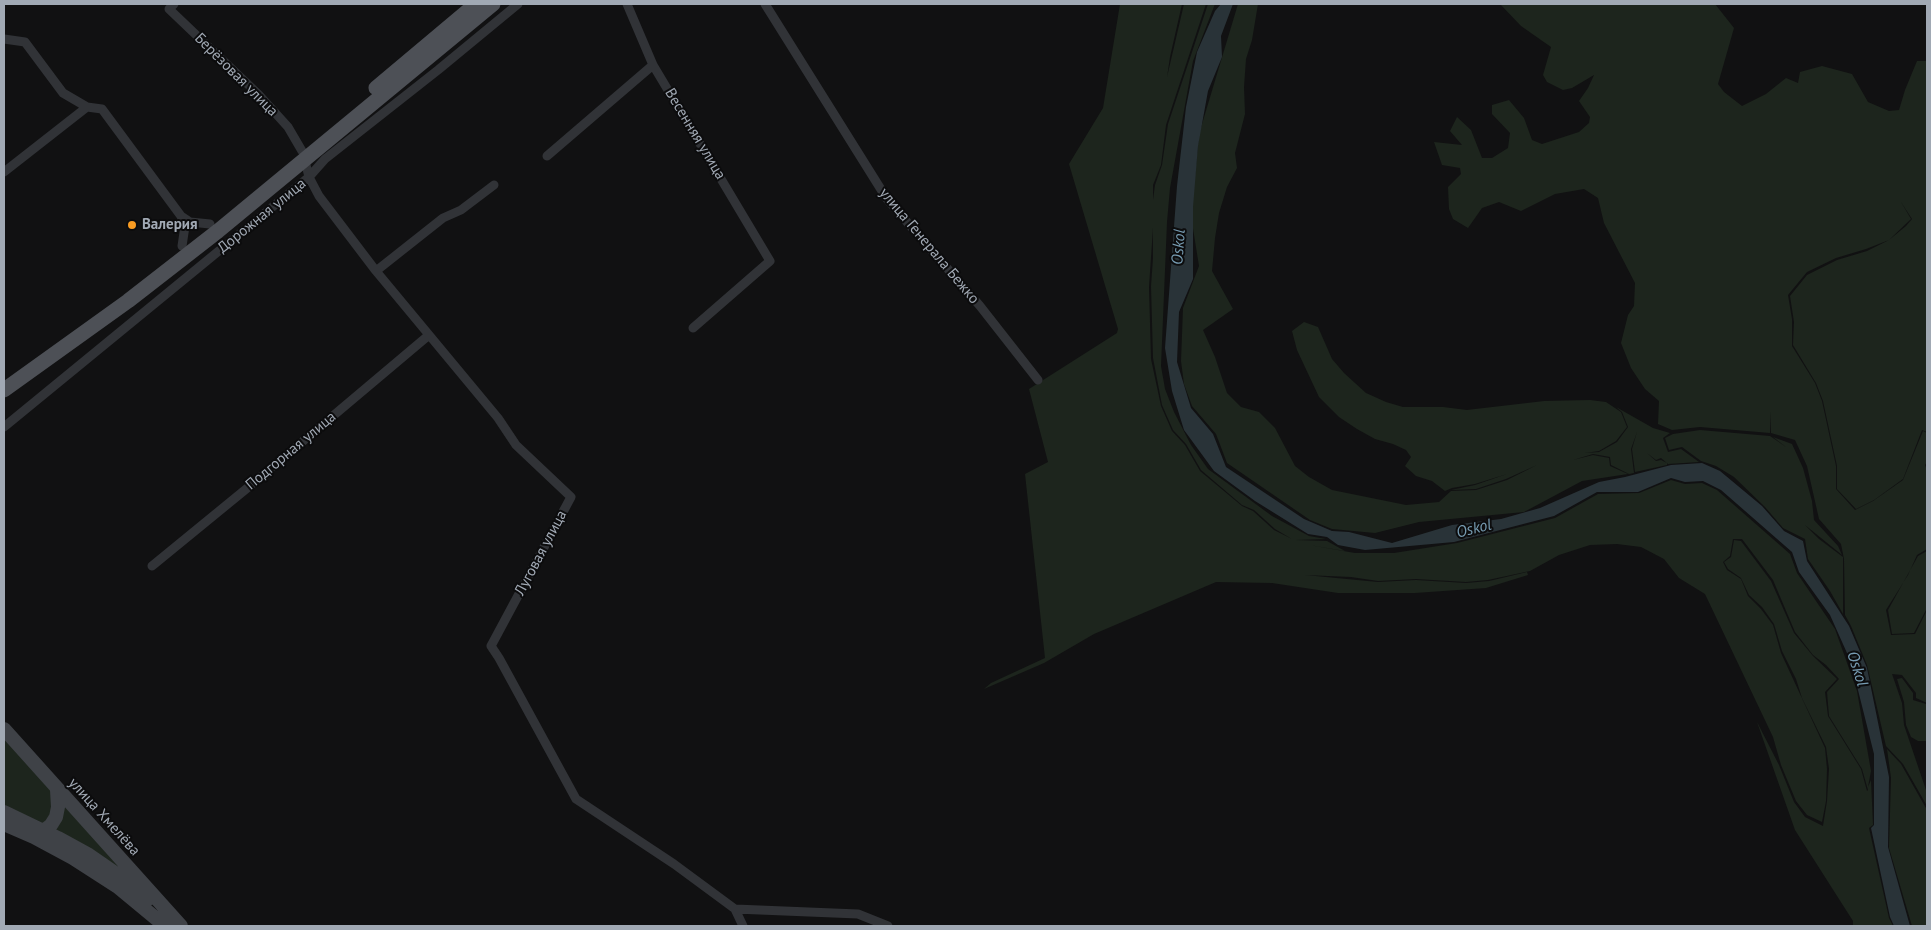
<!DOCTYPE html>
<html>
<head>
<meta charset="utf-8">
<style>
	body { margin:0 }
	#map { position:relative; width:1931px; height:930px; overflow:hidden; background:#111112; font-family:"PT Sans",sans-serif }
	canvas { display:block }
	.frame { position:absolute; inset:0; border:5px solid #a1a9b4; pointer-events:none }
</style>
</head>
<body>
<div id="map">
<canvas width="1931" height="930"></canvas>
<div class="frame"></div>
</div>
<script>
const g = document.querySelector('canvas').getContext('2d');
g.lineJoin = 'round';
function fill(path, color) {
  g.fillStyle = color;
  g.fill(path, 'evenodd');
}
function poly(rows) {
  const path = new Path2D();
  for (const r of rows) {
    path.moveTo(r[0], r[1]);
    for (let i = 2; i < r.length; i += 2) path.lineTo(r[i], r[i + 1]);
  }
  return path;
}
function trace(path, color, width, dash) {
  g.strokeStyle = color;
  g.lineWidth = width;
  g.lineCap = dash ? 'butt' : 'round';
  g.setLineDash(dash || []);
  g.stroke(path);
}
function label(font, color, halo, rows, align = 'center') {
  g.font = font + ' "PT Sans",sans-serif';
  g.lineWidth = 4;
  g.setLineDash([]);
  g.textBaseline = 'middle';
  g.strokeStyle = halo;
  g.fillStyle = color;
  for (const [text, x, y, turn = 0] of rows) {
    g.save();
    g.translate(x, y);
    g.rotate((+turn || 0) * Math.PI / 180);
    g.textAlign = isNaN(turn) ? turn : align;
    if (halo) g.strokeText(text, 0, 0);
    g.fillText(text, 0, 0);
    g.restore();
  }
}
fill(poly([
	[1120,4,1182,4,1170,57,1167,77,1184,4,1206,4,1166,125,1161,165,1153,185,1153,200,1155,185,1162,165,1168,124,1208,4,1215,4,1193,61,1170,188,1167,222,1161,366,1165,389,1174,412,1191,445,1208,469,1272,516,1309,536,1326,539,1296,540,1327,541,1345,551,1309,545,1355,553,1394,553,1457,543,1555,518,1598,494,1639,493,1671,480,1685,484,1702,483,1717,490,1790,554,1797,573,1835,629,1857,691,1871,771,1868,787,1871,780,1873,825,1869,828,1889,918,1893,926,1853,926,1853,921,1795,830,1757,722,1779,765,1794,802,1805,817,1823,826,1827,801,1829,769,1826,747,1802,698,1796,679,1782,651,1774,624,1762,607,1749,595,1741,578,1728,569,1724,562,1731,557,1734,540,1741,541,1771,581,1794,633,1813,656,1837,679,1825,692,1828,716,1861,769,1867,791,1868,790,1862,769,1829,716,1827,692,1839,679,1826,665,1813,655,1795,632,1773,580,1742,539,1733,539,1730,556,1723,562,1727,570,1741,579,1748,596,1761,609,1773,625,1781,653,1825,748,1827,769,1826,801,1822,822,1807,815,1796,801,1781,765,1773,737,1705,594,1679,578,1664,559,1641,547,1617,544,1590,545,1559,555,1530,571,1488,580,1466,582,1416,579,1378,581,1351,577,1305,575,1378,582,1416,580,1466,583,1489,581,1527,572,1528,575,1486,588,1415,593,1338,593,1272,583,1216,582,1094,634,1044,663,984,689,991,683,1045,658,1025,474,1048,462,1029,389,1117,333,1118,329,1069,164,1103,108],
	[1153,228,1153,258,1151,286,1153,358,1162,405,1173,430,1186,444,1201,470,1242,505,1254,510,1275,529,1292,539,1274,530,1253,511,1242,506,1200,471,1185,445,1172,431,1161,406,1151,359,1149,287],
	[1238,4,1258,4,1252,40,1246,59,1244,87,1245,114,1235,153,1237,168,1227,187,1219,213,1215,238,1212,271,1233,309,1203,330,1215,357,1227,393,1241,407,1259,412,1275,428,1295,466,1309,477,1332,490,1406,505,1439,502,1451,491,1476,490,1507,480,1537,465,1506,479,1476,489,1451,490,1475,485,1507,474,1475,484,1452,488,1445,491,1432,481,1416,476,1405,466,1411,457,1406,450,1393,444,1375,439,1357,429,1339,417,1319,397,1297,350,1292,331,1304,322,1318,327,1332,359,1344,373,1366,393,1386,402,1403,407,1443,407,1467,410,1544,401,1590,400,1606,402,1621,412,1627,427,1616,441,1599,451,1585,453,1599,452,1617,442,1628,427,1622,412,1616,407,1653,428,1670,433,1663,438,1668,452,1681,449,1699,462,1668,464,1661,458,1656,460,1647,453,1656,461,1661,460,1667,463,1667,465,1635,472,1632,449,1637,432,1631,449,1634,473,1629,474,1611,465,1610,457,1593,454,1573,460,1593,455,1609,458,1610,466,1628,474,1582,481,1524,512,1419,522,1375,533,1332,529,1310,520,1227,463,1216,434,1192,406,1184,384,1181,361,1183,308,1199,266,1191,216,1199,134],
	[1500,4,1715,4,1734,28,1718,84,1724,92,1742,106,1766,94,1786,78,1798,83,1800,72,1822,66,1852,74,1868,102,1889,111,1899,110,1905,90,1917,61,1927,61,1927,432,1922,430,1903,479,1874,500,1856,509,1837,489,1837,466,1823,401,1816,383,1793,345,1794,322,1790,296,1807,275,1837,260,1867,251,1889,240,1906,226,1912,219,1901,202,1911,219,1889,240,1866,249,1836,258,1807,272,1788,295,1792,319,1792,346,1815,383,1822,401,1836,466,1836,489,1855,510,1873,501,1903,480,1923,431,1927,433,1927,462,1925,465,1927,470,1927,549,1917,555,1908,575,1886,610,1891,635,1915,634,1927,610,1927,703,1916,698,1916,693,1902,675,1892,674,1902,703,1904,725,1927,793,1927,806,1903,764,1886,746,1867,665,1851,626,1845,615,1844,559,1841,544,1819,519,1807,466,1795,440,1771,433,1770,411,1770,433,1700,427,1672,430,1658,424,1659,401,1645,389,1631,368,1621,343,1628,315,1634,306,1635,283,1604,223,1598,198,1584,189,1555,194,1521,211,1499,202,1482,208,1468,228,1453,219,1449,209,1448,187,1461,174,1460,168,1442,165,1434,142,1462,145,1450,131,1457,117,1471,130,1482,158,1492,158,1508,148,1510,133,1492,114,1492,105,1509,100,1524,118,1532,140,1542,144,1579,132,1589,123,1590,117,1579,101,1588,88,1594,75,1572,88,1563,90,1547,82,1543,75,1551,47,1521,26],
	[1700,430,1770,436,1786,447,1773,437,1792,444,1803,468,1812,501,1814,520,1838,546,1842,555,1805,525,1819,539,1843,557,1843,614,1830,591,1808,559,1805,539,1783,528,1765,507,1734,477,1716,466,1701,461,1682,447,1669,450,1665,438,1673,434],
	[1927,551,1927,608,1914,633,1892,634,1888,610,1918,556],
	[1902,678,1913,693,1913,700,1926,704,1927,706,1926,741,1918,741,1911,737,1906,725,1904,702,1897,679],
	[4,735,54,793,56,802,46,826,4,807],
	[1887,749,1901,764,1927,810,1927,926,1912,926,1889,848,1891,778],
	[61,802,125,872,51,829]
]), '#1d251d');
fill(poly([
	[1221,4,1233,4,1221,36,1222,57,1208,91,1198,146,1193,207,1193,279,1179,312,1177,362,1191,408,1213,434,1226,467,1304,519,1332,531,1349,532,1392,543,1452,525,1501,519,1540,508,1599,482,1625,477,1671,465,1702,463,1720,471,1762,506,1784,531,1803,541,1807,561,1849,626,1867,668,1889,777,1888,847,1910,926,1894,926,1890,917,1871,828,1874,825,1874,754,1851,662,1830,615,1799,572,1792,552,1721,490,1703,481,1685,482,1671,478,1638,492,1597,492,1554,516,1454,542,1365,550,1338,545,1327,537,1308,534,1255,501,1214,471,1184,430,1172,391,1165,348,1177,186,1186,107,1197,52,1215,11]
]), '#293338');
trace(poly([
	[174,4,169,9,259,95,288,127,302,151],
	[627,4,653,65,770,261,693,328],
	[765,4,887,199,980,306,1038,380],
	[4,39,25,42,63,93,87,107,102,109,181,216,185,226,182,246],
	[547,156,653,65],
	[305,161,309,177,319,196,376,271,498,418,516,445,571,497,491,646,499,658,576,799,674,864,735,909,743,926],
	[4,172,87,107],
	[181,216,190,222,210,224],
	[376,271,443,218,461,210,494,185],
	[4,427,309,177,325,159,438,70,518,4],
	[152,566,251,485,429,335],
	[735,909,858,914,888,926]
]), '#313337', 9);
trace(poly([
	[4,729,181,926],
	[4,812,58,838,89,855,118,875,147,900],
	[4,824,34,837,73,858,118,887,165,926],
	[37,836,51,825,56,817,58,807,57,790]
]), '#3f4247', 14);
trace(poly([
	[376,88,476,4],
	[4,390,128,301,218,231,493,4]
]), '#4d5056', 15);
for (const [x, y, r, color] of [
	[132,225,5,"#f99c22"]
]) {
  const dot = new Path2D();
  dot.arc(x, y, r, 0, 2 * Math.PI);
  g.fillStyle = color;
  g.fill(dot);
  trace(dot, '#0c0c0d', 2);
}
label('15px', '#a1a9b4', '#0c0c0d', [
	["Берёзовая улица",236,75,45],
	["Весенняя улица",695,134,59],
	["Дорожная улица",262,216,-39],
	["улица Генерала Бежко",929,246,50],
	["Подгорная улица",291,451,-40],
	["Луговая улица",541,553,-62],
	["улица Хмелёва",104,817,48]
]);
label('bold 15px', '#a1a9b4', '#0c0c0d', [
	["Валерия",142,225]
], 'left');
label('italic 16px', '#769bb1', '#0c0c0d', [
	["Oskol",1179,247,-86],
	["Oskol",1474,529,-14],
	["Oskol",1857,669,72]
]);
</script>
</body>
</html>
